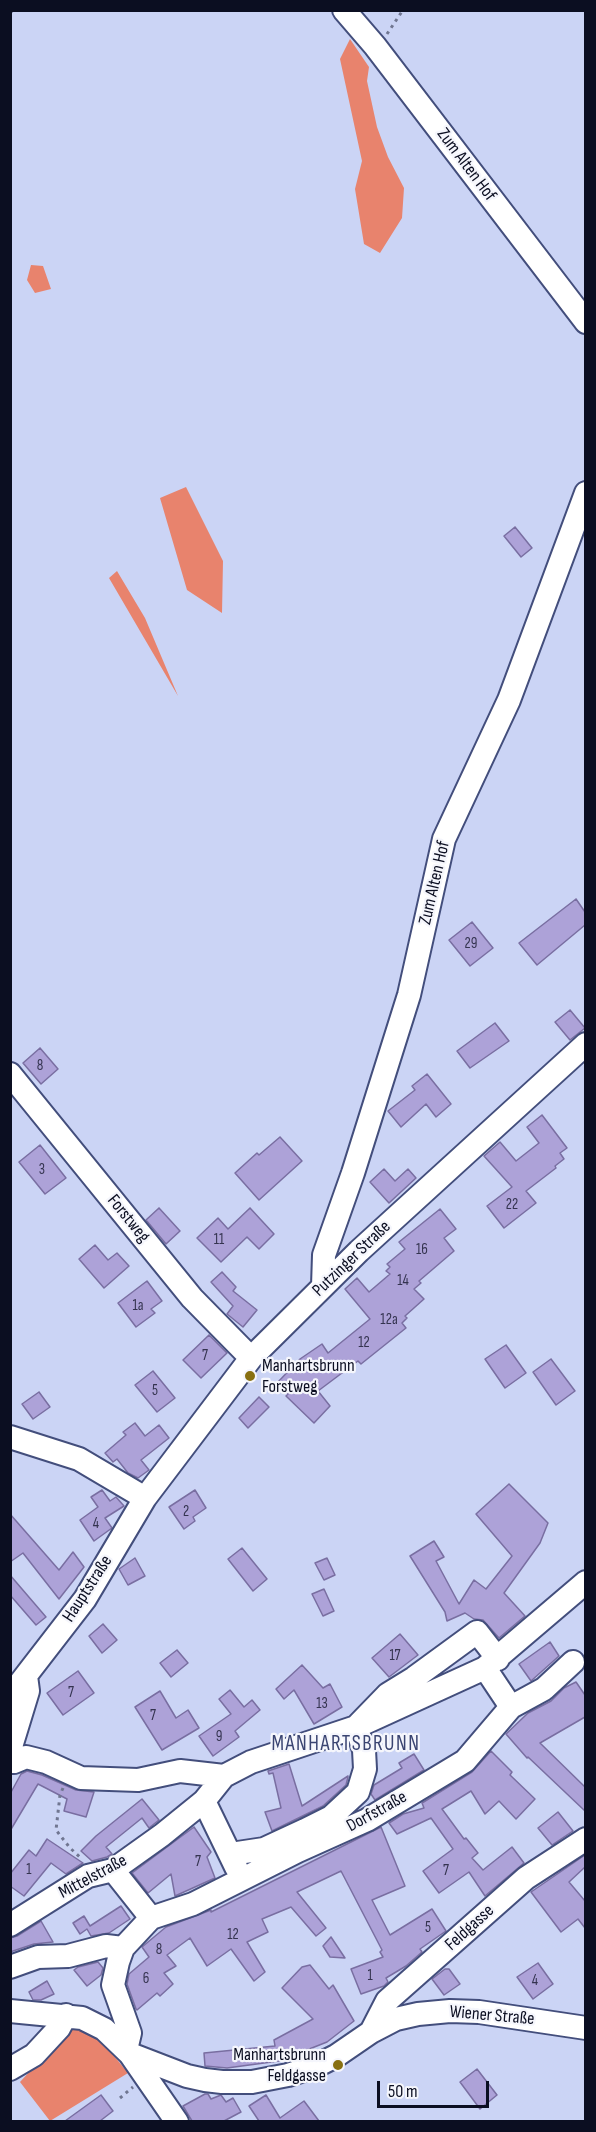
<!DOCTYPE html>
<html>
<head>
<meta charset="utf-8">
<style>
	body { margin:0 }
	#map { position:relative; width:596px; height:2132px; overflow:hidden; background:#cbd4f5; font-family:"Sofia Sans Condensed",sans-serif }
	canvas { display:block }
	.frame { position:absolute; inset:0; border:12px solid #0b0e21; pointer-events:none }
	.scale { position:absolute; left:377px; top:2081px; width:112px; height:27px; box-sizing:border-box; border:3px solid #0b0e21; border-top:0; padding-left:8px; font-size:18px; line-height:21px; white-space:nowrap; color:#0b0e21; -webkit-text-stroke:4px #f5f6fc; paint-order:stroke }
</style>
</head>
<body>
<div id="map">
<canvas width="596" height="2132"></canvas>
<div class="frame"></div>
<div class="scale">50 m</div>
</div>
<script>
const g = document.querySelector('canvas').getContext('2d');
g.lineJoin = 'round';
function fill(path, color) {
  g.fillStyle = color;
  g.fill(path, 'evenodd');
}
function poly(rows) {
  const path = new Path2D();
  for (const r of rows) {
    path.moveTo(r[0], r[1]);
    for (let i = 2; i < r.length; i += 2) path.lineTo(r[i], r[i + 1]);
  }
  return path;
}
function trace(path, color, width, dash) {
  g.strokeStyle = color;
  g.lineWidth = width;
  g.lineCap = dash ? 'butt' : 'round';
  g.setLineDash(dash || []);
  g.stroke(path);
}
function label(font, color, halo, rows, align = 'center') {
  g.font = font + ' "Sofia Sans Condensed",sans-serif';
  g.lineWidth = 4.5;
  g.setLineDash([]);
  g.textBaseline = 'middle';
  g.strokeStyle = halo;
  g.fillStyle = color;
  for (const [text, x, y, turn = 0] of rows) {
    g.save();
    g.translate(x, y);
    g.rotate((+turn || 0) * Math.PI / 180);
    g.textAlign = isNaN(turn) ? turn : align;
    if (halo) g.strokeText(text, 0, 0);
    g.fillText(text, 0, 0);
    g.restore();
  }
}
fill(poly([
	[350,39,369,67,367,81,377,127,388,157,404,188,402,218,380,253,364,244,355,189,362,161,340,59],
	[31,265,43,266,51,289,35,293,27,280],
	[186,487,223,561,222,613,187,590,160,498],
	[117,571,145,618,178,696,109,578],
	[70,2028,85,2030,106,2046,128,2073,50,2121,20,2082]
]), '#e8836d');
const building = poly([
	[515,527,532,548,521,557,504,536,515,527],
	[576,899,585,912,585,925,537,965,519,943,576,899],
	[472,922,493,948,470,966,449,940,472,922],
	[570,1010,585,1028,570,1040,555,1022,570,1010],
	[495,1023,509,1041,470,1068,457,1051,495,1023],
	[40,1048,58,1069,41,1084,23,1063,40,1048],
	[427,1074,451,1104,436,1117,426,1104,401,1127,388,1111,415,1090,412,1086,427,1074],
	[542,1115,567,1148,560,1153,564,1159,555,1166,556,1168,526,1191,536,1203,504,1228,487,1206,512,1187,484,1156,500,1142,516,1161,539,1143,527,1127,542,1115],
	[280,1137,302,1161,259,1200,235,1173,257,1153,259,1155,280,1137],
	[40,1145,66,1178,45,1194,19,1162,40,1145],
	[384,1169,395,1181,408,1169,416,1178,389,1203,370,1182,384,1169],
	[159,1208,180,1231,166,1244,146,1220,159,1208],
	[250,1208,274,1234,259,1249,247,1237,221,1262,197,1238,218,1218,228,1229,250,1208],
	[440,1209,456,1229,444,1238,454,1251,419,1281,421,1283,414,1289,424,1299,405,1316,407,1318,402,1323,406,1328,361,1364,358,1361,318,1391,330,1406,314,1423,286,1396,288,1394,277,1383,300,1359,322,1344,328,1353,370,1319,345,1289,357,1278,369,1292,390,1274,386,1271,390,1267,387,1264,405,1249,399,1242,440,1209],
	[95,1245,108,1260,117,1253,129,1266,104,1288,79,1259,95,1245],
	[222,1272,236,1287,233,1291,257,1310,243,1327,227,1314,233,1306,211,1282,222,1272],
	[147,1281,162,1301,151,1309,155,1313,136,1327,118,1303,147,1281],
	[209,1335,227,1353,201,1378,183,1360,209,1335],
	[506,1345,526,1373,505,1388,485,1359,506,1345],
	[551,1359,575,1391,556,1405,533,1372,551,1359],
	[153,1371,175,1398,157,1412,135,1385,153,1371],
	[39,1392,50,1407,33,1419,22,1404,39,1392],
	[259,1397,269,1407,248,1428,239,1418,259,1397],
	[135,1423,145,1436,159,1425,169,1438,141,1460,149,1470,138,1478,128,1473,117,1459,113,1462,105,1453,126,1435,123,1432,135,1423],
	[509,1484,548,1523,540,1543,504,1593,525,1616,499,1638,483,1620,474,1619,465,1613,447,1621,445,1612,410,1556,434,1541,444,1557,436,1561,459,1604,474,1580,486,1589,512,1556,476,1514,509,1484],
	[102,1490,110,1501,116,1497,124,1506,105,1518,112,1528,94,1541,80,1520,98,1507,91,1497,102,1490],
	[195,1490,206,1508,193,1517,195,1521,184,1529,169,1507,195,1490],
	[10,1514,59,1570,73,1552,84,1567,59,1599,23,1553,10,1562,10,1514],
	[242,1548,267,1579,253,1591,228,1559,242,1548],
	[135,1558,145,1576,128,1585,119,1569,135,1558],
	[327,1558,335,1575,324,1580,315,1563,327,1558],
	[10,1575,46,1617,36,1625,10,1595,10,1575],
	[324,1589,334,1611,323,1616,312,1594,324,1589],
	[103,1624,117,1640,102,1653,89,1636,103,1624],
	[400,1634,418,1655,389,1677,372,1658,400,1634],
	[550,1642,559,1656,531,1681,519,1664,550,1642],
	[177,1650,188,1663,171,1677,160,1663,177,1650],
	[302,1665,323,1688,330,1684,342,1707,314,1724,294,1690,284,1699,276,1689,302,1665],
	[78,1671,94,1693,63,1715,47,1693,78,1671],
	[576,1682,585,1695,585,1717,540,1743,585,1787,585,1811,528,1757,527,1758,506,1734,528,1713,551,1701,564,1688,576,1682],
	[230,1690,244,1707,252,1700,260,1710,235,1731,239,1737,213,1756,199,1736,231,1714,219,1699,230,1690],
	[160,1691,176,1718,188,1710,199,1728,162,1750,135,1707,160,1691],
	[491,1751,512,1772,510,1775,535,1799,516,1819,499,1801,485,1814,471,1791,442,1809,464,1839,466,1838,478,1853,472,1858,483,1870,512,1847,524,1863,485,1896,469,1872,439,1893,423,1871,453,1849,431,1818,397,1834,389,1823,403,1814,424,1808,422,1803,472,1772,491,1751],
	[414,1754,424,1770,375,1800,371,1794,374,1785,402,1768,399,1763,414,1754],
	[289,1764,302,1806,348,1776,348,1777,346,1785,323,1806,272,1831,265,1812,281,1808,273,1773,269,1774,268,1771,289,1764],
	[27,1771,42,1775,76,1790,94,1792,86,1817,64,1811,67,1799,38,1784,10,1831,10,1794,21,1774,27,1771],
	[142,1799,159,1820,149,1828,142,1818,106,1847,112,1854,107,1857,92,1861,81,1851,96,1836,142,1799],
	[558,1812,573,1831,552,1845,538,1828,558,1812],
	[194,1827,211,1852,207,1857,215,1878,175,1896,171,1874,148,1893,132,1873,194,1827],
	[381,1827,405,1886,372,1900,390,1935,432,1909,446,1931,420,1949,422,1952,406,1966,386,1978,388,1982,384,1986,361,1994,351,1969,383,1957,380,1952,382,1950,341,1871,297,1892,326,1928,316,1936,291,1907,262,1919,268,1932,247,1942,265,1972,254,1981,231,1949,207,1966,190,1938,167,1955,176,1966,164,1973,173,1984,160,1996,157,1993,137,2010,136,2009,127,1984,129,1974,149,1957,142,1947,166,1927,211,1910,211,1912,381,1827],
	[47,1839,83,1863,66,1874,51,1863,24,1896,10,1886,10,1874,29,1850,36,1856,47,1839],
	[585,1855,585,1867,569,1882,585,1901,585,1928,578,1919,561,1932,531,1892,585,1855],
	[121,1906,130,1919,109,1933,91,1936,87,1929,80,1934,73,1923,84,1916,90,1926,121,1906],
	[41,1921,53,1942,34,1944,10,1952,10,1938,17,1936,41,1921],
	[331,1937,345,1958,330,1957,323,1946,331,1937],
	[98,1962,103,1968,101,1975,87,1986,74,1970,78,1967,98,1962],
	[538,1963,553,1984,533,1999,517,1977,538,1963],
	[310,1965,329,1989,333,1985,354,2021,327,2042,279,2061,227,2068,205,2066,204,2053,275,2046,274,2040,313,2019,282,1988,302,1967,310,1965],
	[445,1969,449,1969,460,1984,444,1995,432,1979,445,1969],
	[47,1981,54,1994,41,2000,33,2000,29,1992,47,1981],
	[477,2069,497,2095,480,2109,460,2082,477,2069],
	[205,2094,208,2094,211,2099,221,2095,226,2102,233,2098,241,2112,224,2121,192,2121,183,2106,205,2094],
	[101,2095,113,2111,100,2121,65,2121,101,2095],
	[266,2095,280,2118,304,2101,319,2121,259,2121,249,2106,266,2095]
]);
fill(building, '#ada2d8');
trace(building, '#796ea1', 1.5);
const minor = poly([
	[344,10,375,46,586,322],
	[10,1074,192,1298,251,1358],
	[323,1286,324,1255,353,1173,409,995,444,839,509,700,586,493],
	[10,1437,79,1459,145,1498],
	[485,1668,511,1707],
	[10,1696,85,1599,145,1498,251,1358,359,1251,586,1044],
	[10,1750,28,1691,26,1676],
	[10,1762,14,1762,26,1757,46,1762,81,1778,138,1780,180,1771,224,1776],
	[204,1801,236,1867],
	[231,1854,264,1849,305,1830,331,1817,358,1792,365,1769,364,1750,356,1727,388,1694,414,1678,477,1632,498,1659],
	[113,1870,151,1918],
	[10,1925,88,1876,113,1870,162,1835,204,1801,224,1776,251,1762,356,1727,485,1668,586,1582],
	[10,1967,38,1957,68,1956,106,1946,123,1948],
	[10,2011,82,2018,104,2029,130,2054,177,2122],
	[371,2032,387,2001,526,1878,586,1839],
	[126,2050,130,2033,113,1985,118,1962,123,1948,151,1918,193,1904,298,1851,367,1820,465,1761,511,1707,544,1689,573,1662],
	[130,2054,187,2076,205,2080,222,2082,252,2082,288,2075,316,2066,336,2056,371,2032,396,2019,418,2014,450,2011,479,2012,586,2028],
	[10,2069,34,2055,59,2028,66,2015]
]);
trace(minor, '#434e7c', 26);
trace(poly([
	[10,13,13,10],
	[387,34,403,10],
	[63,1788,60,1795,56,1830,70,1848,81,1858],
	[120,2098,133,2087]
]), '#707691', 3, [3, 4.5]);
trace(minor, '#fff', 22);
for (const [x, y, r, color] of [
	[250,1376,6,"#887011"],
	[338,2065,6,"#887011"]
]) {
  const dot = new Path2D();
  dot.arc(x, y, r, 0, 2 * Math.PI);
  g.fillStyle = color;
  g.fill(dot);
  trace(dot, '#f5f6fc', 2);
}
label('15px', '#34334f', null, [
	["29",471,944],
	["8",40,1066],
	["3",42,1170],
	["22",512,1205],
	["11",219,1240],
	["16",422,1250],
	["14",403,1281],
	["1a",138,1306],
	["12a",389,1320],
	["12",364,1343],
	["7",205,1356],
	["5",155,1391],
	["2",186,1512],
	["4",96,1524],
	["17",395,1656],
	["7",71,1693],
	["13",322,1704],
	["7",153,1716],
	["9",219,1737],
	["7",198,1862],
	["1",29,1870],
	["7",446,1871],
	["5",428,1928],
	["12",233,1935],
	["8",159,1950],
	["1",370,1976],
	["6",146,1979],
	["4",535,1981]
]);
label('18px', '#0b0e21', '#f5f6fc', [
	["Zum Alten Hof",466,165,53],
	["Zum Alten Hof",435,883,-77],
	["Forstweg",128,1219,51],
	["Putzinger Straße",352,1259,-44],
	["Hauptstraße",88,1589,-57],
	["Dorfstraße",377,1812,-29],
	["Mittelstraße",93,1877,-28],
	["Feldgasse",470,1928,-42],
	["Wiener Straße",492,2016,5]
]);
label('18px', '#0b0e21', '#f5f6fc', [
	["Manhartsbrunn",262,1366],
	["Forstweg",262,1387],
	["Manhartsbrunn",326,2055,"right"],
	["Feldgasse",326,2076,"right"]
], 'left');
g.letterSpacing = '1.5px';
label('21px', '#3a4471', '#f5f6fc', [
	["MANHARTSBRUNN",346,1745]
]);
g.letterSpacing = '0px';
</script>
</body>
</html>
